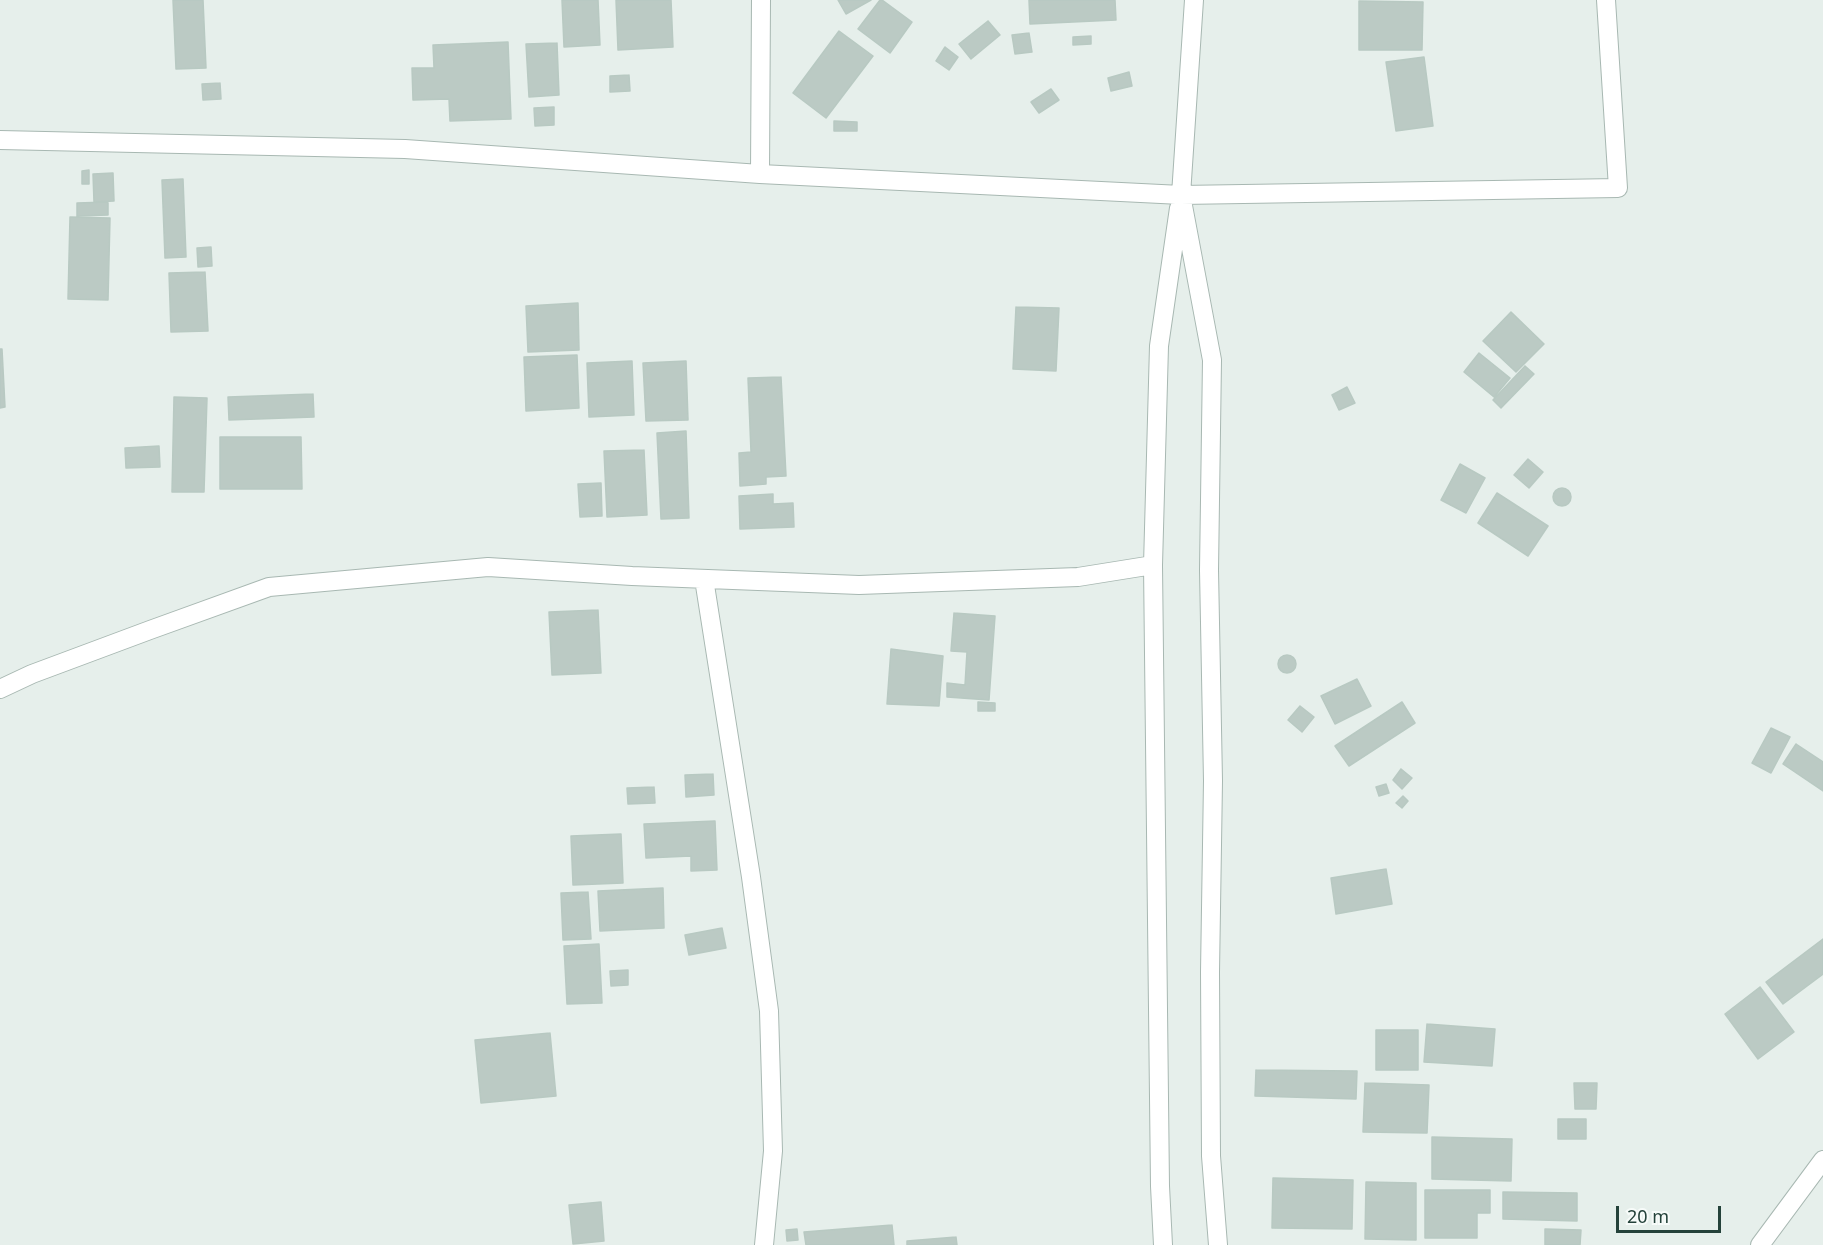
<!DOCTYPE html>
<html>
<head>
<meta charset="utf-8">
<style>
	body { margin:0 }
	#map { position:relative; width:1823px; height:1245px; overflow:hidden; background:#e6efeb; font-family:"Noto Sans",sans-serif }
	canvas { display:block }
	.scale { position:absolute; left:1616px; top:1206px; width:105px; height:27px; box-sizing:border-box; border:3px solid #24423a; border-top:0; padding-left:8px; font-size:18px; line-height:21px; white-space:nowrap; color:#24423a; -webkit-text-stroke:4px #f7fbf9; paint-order:stroke }
</style>
</head>
<body>
<div id="map">
<canvas width="1823" height="1245"></canvas>
<div class="scale">20 m</div>
</div>
<script>
const g = document.querySelector('canvas').getContext('2d');
g.lineJoin = 'round';
function fill(path, color) {
  g.fillStyle = color;
  g.fill(path, 'evenodd');
}
function poly(rows) {
  const path = new Path2D();
  for (const r of rows) {
    if (r.length === 3) {
      path.moveTo(r[0] + r[2], r[1]);
      path.arc(r[0], r[1], r[2], 0, 2 * Math.PI);
      continue;
    }
    path.moveTo(r[0], r[1]);
    for (let i = 2; i < r.length; i += 2) path.lineTo(r[i], r[i + 1]);
  }
  return path;
}
function trace(path, color, width, dash) {
  g.strokeStyle = color;
  g.lineWidth = width;
  g.lineCap = dash ? 'butt' : 'round';
  g.setLineDash(dash || []);
  g.stroke(path);
}
const building = poly([
	[173,0,203,0,206,68,176,69,173,0],
	[562,0,598,0,600,45,564,47,562,0],
	[616,0,671,0,673,47,618,50,616,0],
	[838,0,871,0,846,14,838,0],
	[880,0,882,0,912,22,890,53,858,29,880,0],
	[1029,0,1115,0,1116,20,1030,24,1029,0],
	[1359,1,1423,2,1422,50,1359,50,1359,1],
	[988,21,1000,35,971,59,959,44,988,21],
	[839,31,873,56,826,118,793,93,839,31],
	[1029,33,1032,52,1015,54,1012,35,1029,33],
	[1091,36,1091,44,1073,45,1073,37,1091,36],
	[508,42,511,119,450,121,449,99,413,100,412,68,434,68,433,45,508,42],
	[557,43,559,95,529,97,526,44,557,43],
	[945,47,958,57,949,70,936,61,945,47],
	[1424,57,1433,126,1396,131,1386,62,1424,57],
	[1129,72,1132,86,1111,91,1108,78,1129,72],
	[629,75,630,91,610,92,610,76,629,75],
	[220,83,221,99,203,100,202,84,220,83],
	[1051,89,1059,100,1039,113,1031,102,1051,89],
	[554,107,554,125,535,126,534,108,554,107],
	[834,121,857,122,857,131,834,131,834,121],
	[89,170,89,184,82,184,82,171,89,170],
	[113,173,114,201,94,202,93,174,113,173],
	[183,179,186,257,165,258,162,180,183,179],
	[108,202,108,215,77,216,77,203,108,202],
	[70,217,110,218,108,300,68,299,70,217],
	[211,247,212,266,198,267,197,248,211,247],
	[205,272,208,331,171,332,169,273,205,272],
	[578,303,579,350,528,352,526,306,578,303],
	[1016,307,1059,308,1056,371,1013,369,1016,307],
	[1511,312,1544,344,1516,372,1483,341,1511,312],
	[0,349,2,349,5,407,0,408,0,349],
	[1479,353,1510,378,1494,397,1464,372,1479,353],
	[577,355,579,408,526,411,524,357,577,355],
	[632,361,634,415,589,417,587,363,632,361],
	[686,361,688,420,646,421,643,363,686,361],
	[1525,366,1534,374,1501,408,1493,400,1525,366],
	[781,377,786,476,766,477,766,484,740,486,739,453,751,452,748,378,781,377],
	[1347,387,1355,403,1339,410,1332,395,1347,387],
	[313,394,314,417,229,420,228,397,313,394],
	[174,397,207,398,204,492,172,492,174,397],
	[686,431,689,518,661,519,657,433,686,431],
	[220,437,301,437,302,489,220,489,220,437],
	[159,446,160,467,126,468,125,448,159,446],
	[644,450,647,515,607,517,604,451,644,450],
	[1528,459,1543,472,1529,488,1514,475,1528,459],
	[1460,464,1485,478,1466,513,1441,500,1460,464],
	[601,483,602,516,580,517,578,484,601,483],
	[1562,497,9],
	[1497,493,1548,526,1528,556,1478,523,1497,493],
	[773,494,773,504,793,503,794,527,740,529,739,496,773,494],
	[598,610,601,673,552,675,549,612,598,610],
	[954,613,995,616,989,700,947,697,947,683,965,685,967,652,951,651,954,613],
	[891,649,943,656,939,706,887,704,891,649],
	[1287,664,9],
	[1357,679,1371,706,1335,724,1321,696,1357,679],
	[978,702,995,703,995,711,978,711,978,702],
	[1402,702,1415,723,1349,766,1335,746,1402,702],
	[1300,706,1314,717,1302,732,1288,720,1300,706],
	[1771,728,1790,737,1771,773,1752,763,1771,728],
	[1796,744,1823,762,1823,791,1783,764,1796,744],
	[1401,769,1412,778,1402,789,1393,780,1401,769],
	[713,774,714,795,686,797,685,775,713,774],
	[1386,784,1389,793,1379,796,1376,787,1386,784],
	[654,787,655,803,628,804,627,788,654,787],
	[1403,796,1408,801,1402,808,1396,803,1403,796],
	[715,821,717,870,691,871,691,856,646,858,644,824,715,821],
	[621,834,623,883,573,885,571,836,621,834],
	[1386,869,1392,904,1336,914,1331,878,1386,869],
	[663,888,664,928,600,931,598,891,663,888],
	[588,892,591,939,563,940,561,893,588,892],
	[722,928,726,948,689,955,685,935,722,928],
	[1823,939,1823,974,1783,1004,1766,982,1823,939],
	[599,944,602,1003,567,1004,564,946,599,944],
	[628,970,628,985,611,986,610,971,628,970],
	[1760,987,1794,1032,1758,1059,1725,1014,1760,987],
	[1427,1024,1495,1029,1492,1066,1424,1062,1427,1024],
	[1376,1030,1418,1030,1418,1070,1376,1070,1376,1030],
	[550,1033,556,1096,481,1103,475,1040,550,1033],
	[1256,1070,1357,1071,1356,1099,1255,1096,1256,1070],
	[1365,1083,1429,1085,1427,1133,1363,1132,1365,1083],
	[1574,1083,1597,1083,1596,1109,1575,1109,1574,1083],
	[1558,1119,1586,1119,1586,1139,1558,1139,1558,1119],
	[1432,1137,1512,1139,1511,1181,1432,1179,1432,1137],
	[1273,1178,1353,1180,1352,1229,1272,1228,1273,1178],
	[1366,1182,1416,1183,1416,1240,1365,1239,1366,1182],
	[1425,1190,1490,1190,1490,1213,1477,1213,1477,1238,1425,1238,1425,1190],
	[1503,1192,1577,1193,1577,1221,1503,1219,1503,1192],
	[601,1202,604,1241,573,1244,569,1205,601,1202],
	[892,1225,894,1245,806,1245,804,1232,892,1225],
	[797,1229,798,1240,787,1241,786,1230,797,1229],
	[1545,1229,1581,1230,1580,1245,1545,1245,1545,1229],
	[956,1237,957,1245,907,1245,907,1241,956,1237]
]);
fill(building, '#bbcac4');
trace(building, '#b8c9c2', 1.5);
const minor = poly([
	[1194,0,1181,195,1212,360,1209,570,1213,781,1210,972,1211,1156,1218,1245],
	[0,140,405,149,760,174,1181,195,1618,188,1606,0],
	[760,174,761,0],
	[704,579,751,877,769,1011,773,1151,764,1245],
	[0,689,32,674,150,630,269,587,488,567,632,576,859,585,1078,577,1153,565],
	[1163,1245,1160,1186,1153,565,1159,346,1179,208],
	[1760,1245,1823,1160]
]);
trace(minor, '#a8b8b2', 20);
trace(minor, '#fff', 18);
</script>
</body>
</html>
